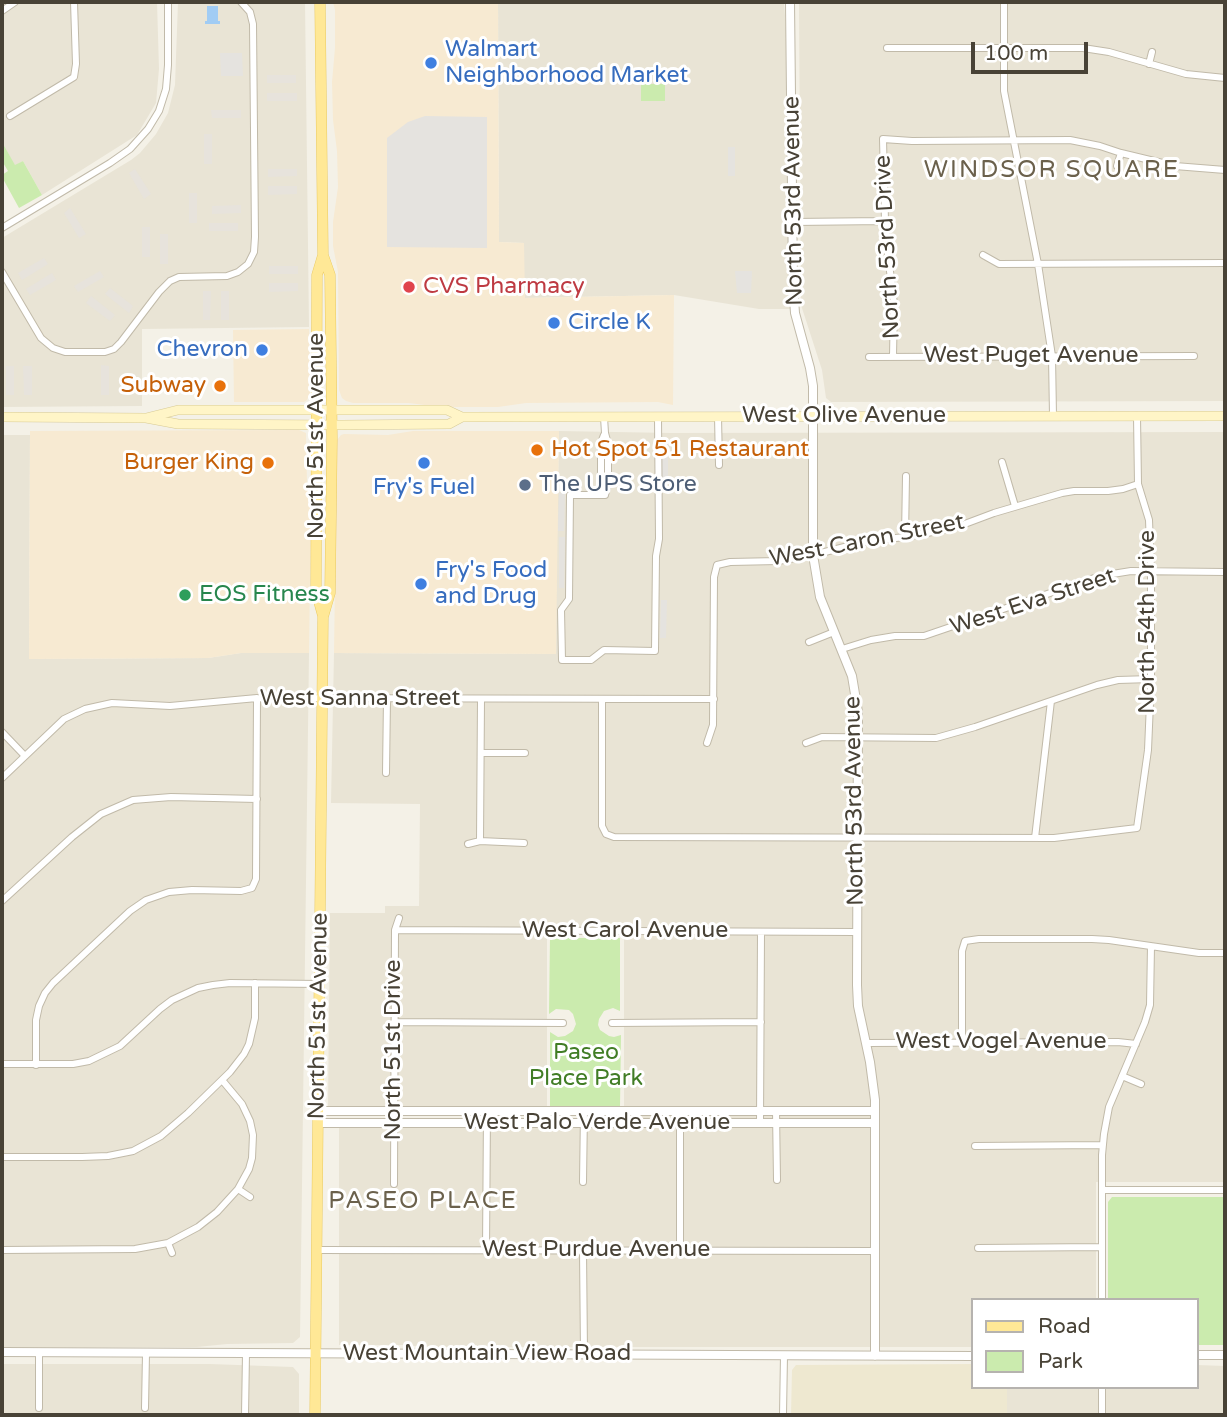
<!DOCTYPE html>
<html>
<head>
<meta charset="utf-8">
<style>
	body { margin:0 }
	#map { position:relative; width:1227px; height:1417px; overflow:hidden; background:#f4f1e7; font-family:"Varela Round",sans-serif }
	canvas { display:block }
	.frame { position:absolute; inset:0; border:4px solid #484236; pointer-events:none }
	.legend { position:absolute; left:971px; top:1298px; width:228px; height:91px; box-sizing:border-box; background:#fff; border:2px solid #b6b3af; margin:0; padding:9px 12px; list-style:none; font-size:21px; color:#484236 }
	.legend li { display:flex; align-items:center; gap:14px; height:35px }
	.legend b { width:35px; border:2px solid #b6b3af }
	.scale { position:absolute; left:971px; top:42px; width:117px; height:32px; box-sizing:border-box; border:4px solid #484236; border-top:0; padding-left:9px; font-size:21px; line-height:24px; white-space:nowrap; color:#484236; -webkit-text-stroke:5px #fff; paint-order:stroke }
</style>
</head>
<body>
<div id="map">
<canvas width="1227" height="1417"></canvas>
<div class="frame"></div>
<ul class="legend">
<li><b style="height:9px;background:#ffe896"></b>Road</li>
<li><b style="height:19px;background:#cbebae"></b>Park</li>
</ul>
<div class="scale">100 m</div>
</div>
<script>
const g = document.querySelector('canvas').getContext('2d');
g.lineJoin = 'round';
function fill(path, color) {
  g.fillStyle = color;
  g.fill(path, 'evenodd');
}
function poly(rows) {
  const path = new Path2D();
  for (const r of rows) {
    path.moveTo(r[0], r[1]);
    for (let i = 2; i < r.length; i += 2) path.lineTo(r[i], r[i + 1]);
  }
  return path;
}
function trace(path, color, width, dash) {
  g.strokeStyle = color;
  g.lineWidth = width;
  g.lineCap = dash ? 'butt' : 'round';
  g.setLineDash(dash || []);
  g.stroke(path);
}
function label(font, color, halo, rows, align = 'center') {
  g.font = font + ' "Varela Round",sans-serif';
  g.lineWidth = 6;
  g.setLineDash([]);
  g.textBaseline = 'middle';
  g.strokeStyle = halo;
  g.fillStyle = color;
  for (const [text, x, y, turn = 0] of rows) {
    g.save();
    g.translate(x, y);
    g.rotate((+turn || 0) * Math.PI / 180);
    g.textAlign = isNaN(turn) ? turn : align;
    if (halo) g.strokeText(text, 0, 0);
    g.fillText(text, 0, 0);
    g.restore();
  }
}
fill(poly([
	[2,2,157,2,159,69,156,103,137,135,42,195,23,161,15,166,2,142],
	[178,2,305,2,309,327,142,329,142,406,2,407,2,238,131,160,140,153,156,134,168,113,175,85],
	[498,2,784,2,786,30,790,309,759,309,674,295,524,298,524,243,499,242],
	[799,2,1225,2,1225,401,831,402,826,398,822,370,801,305],
	[559,431,671,433,1225,432,1225,1182,1096,1182,1096,1300,973,1300,973,1347,426,1347,403,1345,339,1345,339,1128,624,1127,624,932,547,931,547,1107,328,1107,330,913,385,913,385,906,419,906,420,804,331,803,334,653,555,654],
	[2,435,30,435,29,659,208,658,241,653,309,653,300,1337,293,1343,227,1344,197,1347,2,1347],
	[2,1364,210,1364,293,1367,299,1374,299,1415,2,1415],
	[1197,1365,1225,1366,1225,1415,1007,1415,1007,1387,1197,1387]
]), '#e9e4d5');
fill(poly([
	[333,2,498,2,499,242,524,243,525,298,674,295,673,405,658,402,526,403,498,407,440,407,409,403,353,403,346,401,342,398,339,390,338,272,333,246,333,222,338,187,337,151,333,120,332,82,335,48,335,10],
	[309,329,310,393,307,400,304,402,234,402,233,330],
	[299,430,306,433,307,484,311,505,309,653,241,653,208,658,29,659,30,431],
	[413,431,559,431,556,654,334,653,337,440,341,435,344,434,388,435]
]), '#f7ead2');
fill(poly([
	[267,75,296,75,296,83,267,83],
	[267,93,297,93,297,101,267,101],
	[211,110,241,110,241,118,212,118],
	[204,134,212,134,212,164,204,164],
	[135,169,151,194,144,199,129,173],
	[268,169,297,169,297,176,268,177],
	[268,186,297,186,297,194,268,195],
	[189,193,197,193,197,223,189,223],
	[241,205,241,213,212,214,212,206],
	[70,208,86,234,79,238,64,213],
	[209,223,238,223,238,231,209,231],
	[142,227,150,227,150,257,142,257],
	[160,234,168,234,168,264,160,264],
	[44,258,48,264,22,280,18,273],
	[269,266,298,266,298,274,269,274],
	[100,271,104,277,78,292,74,286],
	[52,273,56,280,30,295,26,289],
	[269,283,298,283,298,291,269,292],
	[110,288,133,306,129,313,105,294],
	[203,291,211,291,210,320,203,320],
	[221,291,229,291,229,320,221,320],
	[91,296,115,315,110,321,86,303],
	[101,365,109,366,109,395,101,395],
	[6,366,14,366,14,395,6,395],
	[23,366,32,366,32,395,24,395]
]), '#e7e3dc');
fill(poly([
	[973,1364,973,1387,1007,1387,1007,1415,791,1415,792,1370,796,1365]
]), '#eee8d0');
fill(poly([
	[641,84,665,84,665,101,641,101],
	[2,142,15,165,23,161,42,195,19,208,2,177,2,175,8,171,2,161],
	[550,938,620,938,620,1011,613,1008,604,1011,599,1019,598,1025,600,1030,609,1036,614,1037,621,1035,620,1107,550,1108,550,1032,558,1037,565,1036,573,1031,576,1024,573,1014,569,1010,556,1009,549,1014],
	[1112,1197,1225,1197,1225,1345,1197,1345,1197,1300,1108,1300,1108,1202]
]), '#cbebae');
fill(poly([
	[242,53,243,76,221,76,220,53],
	[425,116,487,117,487,248,387,247,387,138,408,122],
	[728,147,735,147,735,176,728,176],
	[735,271,752,271,751,293,737,293],
	[662,444,668,444,668,483,662,482],
	[559,493,565,493,564,531,558,531],
	[559,537,565,537,564,588,559,588],
	[661,600,667,600,666,638,660,638]
]), '#e5e3df');
fill(poly([
	[207,6,218,6,218,21,220,21,220,24,205,24,205,21,207,21]
]), '#a1ccf4');
const minor = poly([
	[1004,2,1004,91,1038,264,1052,356,1053,416],
	[2,11,15,2],
	[887,48,1083,48,1109,52,1186,74,1225,78],
	[1149,64,1152,52],
	[10,116,74,77,76,64,74,2],
	[1117,166,1121,153],
	[793,222,885,221],
	[2,228,110,163,130,149,148,129,159,111,166,89,168,65,168,2],
	[983,255,999,264,1225,263],
	[2,272,41,338,53,348,65,352,105,352,114,349,121,342,159,292,170,281,179,277,227,276,238,272,248,264,254,252,255,237,253,24,250,12,241,2],
	[893,356,894,304,888,255,885,221,883,139,912,141,1070,140,1100,146,1121,153,1175,166,1225,170],
	[869,357,1194,356],
	[718,416,719,465],
	[604,417,605,433,608,444,608,484,605,495],
	[604,435,601,443,601,484,604,493],
	[1002,462,1015,506],
	[605,495,570,495,569,599,561,610,562,660,591,660,604,650,655,651,656,556,659,539,658,417],
	[905,537,906,476],
	[809,642,834,632],
	[842,649,871,640,895,636,924,636,1100,576,1131,571,1225,572],
	[602,700,602,826,606,834,614,837,1054,838,1137,828,1148,750,1151,679,1151,572,1149,520,1138,484,1137,416],
	[2,732,24,755],
	[707,743,713,725,714,577,717,565,730,562,778,561,813,555,868,541,905,537,954,528,994,513,1062,493,1074,491,1108,491,1123,489,1138,484],
	[806,743,822,737,936,738,975,727,1097,685,1118,680,1151,679],
	[481,753,525,753],
	[386,773,387,698],
	[2,778,64,719,85,709,112,703,170,706,257,698,714,699],
	[1035,838,1051,701],
	[480,841,481,699],
	[468,844,480,841,524,843],
	[2,901,72,837,101,814,133,800,171,797,257,799],
	[395,930,856,932],
	[394,1022,563,1023],
	[612,1023,761,1022],
	[866,1043,1118,1042,1136,1044],
	[962,1043,962,951,965,941,979,939,1092,939,1109,940,1199,953,1225,953],
	[2,1064,73,1064,89,1061,120,1046,160,1009,172,1000,198,988,213,985,230,983,320,984],
	[36,1065,36,1020,39,1006,45,993,53,983,130,911,146,900,169,892,192,890,241,891,252,888,256,879,257,698],
	[1122,1076,1141,1084],
	[776,1111,777,1180],
	[760,1123,761,932],
	[975,1146,1103,1145],
	[2,1157,82,1157,108,1156,133,1151,161,1136,188,1113,230,1072,244,1054,249,1044,255,1018,255,983],
	[583,1182,584,1111],
	[394,1184,395,930,399,918],
	[238,1189,250,1197],
	[1102,1190,1225,1190],
	[168,1243,172,1253],
	[978,1248,1102,1247],
	[2,1250,135,1249,168,1243,198,1227,217,1212,238,1189,249,1169,252,1158,253,1135,250,1121,242,1104,222,1080],
	[317,1250,875,1251],
	[486,1250,487,1111],
	[583,1250,584,1354],
	[680,1250,680,1111],
	[1102,1300,1102,1155,1104,1134,1109,1107,1145,1022,1150,1005,1151,946],
	[1102,1387,1102,1415],
	[39,1408,39,1352],
	[145,1408,146,1353],
	[245,1415,246,1353],
	[783,1415,784,1355]
]);
const tertiary = poly([
	[790,2,793,284,795,313,810,368,813,386,813,555,820,597,852,676,858,712,857,985,858,1006,870,1062,875,1100,875,1356],
	[318,1111,875,1111],
	[318,1123,875,1123],
	[2,1352,973,1356],
	[1197,1355,1225,1355]
]);
const secondary = poly([
	[2,417,146,418,178,424,342,425,449,424,462,417],
	[146,418,178,410,447,410,462,417,1225,416]
]);
const primary = poly([
	[323,255,317,275,316,591,323,616],
	[315,1415,323,617,330,593,332,438,330,275,323,255,320,2]
]);
trace(minor, '#c1baa9', 8);
trace(tertiary, '#c1baa9', 10);
trace(secondary, '#d7ca95', 10);
trace(primary, '#eaca60', 11);
trace(minor, '#fff', 6);
trace(tertiary, '#fff', 8);
trace(secondary, '#fff5c7', 9);
trace(primary, '#ffe896', 10);
for (const [x, y, r, color] of [
	[431,63,7,"#3f7fe0"],
	[409,287,7,"#e0444e"],
	[554,323,7,"#3f7fe0"],
	[262,350,7,"#3f7fe0"],
	[220,386,7,"#e8710a"],
	[537,450,7,"#e8710a"],
	[268,463,7,"#e8710a"],
	[424,463,7,"#3f7fe0"],
	[525,485,7,"#5c6f8a"],
	[421,584,7,"#3f7fe0"],
	[185,595,7,"#2e9e5b"]
]) {
  const dot = new Path2D();
  dot.arc(x, y, r, 0, 2 * Math.PI);
  g.fillStyle = color;
  g.fill(dot);
  trace(dot, '#fff', 2.5);
}
label('23px', '#366cbe', '#fff', [
	["Walmart",445,50],
	["Neighborhood Market",445,76],
	["Circle K",568,323],
	["Chevron",248,350,"right"],
	["Fry's Fuel",424,488,"center"],
	["Fry's Food",435,571],
	["and Drug",435,597]
], 'left');
label('23px', '#484236', '#fff', [
	["North 53rd Avenue",794,201,-91],
	["North 53rd Drive",888,247,-93],
	["West Puget Avenue",1031,356],
	["West Olive Avenue",844,416],
	["North 51st Avenue",317,436,-90],
	["West Caron Street",867,541,-11],
	["West Eva Street",1033,602,-18],
	["North 54th Drive",1148,622,-90],
	["West Sanna Street",360,699],
	["North 53rd Avenue",855,801,-91],
	["West Carol Avenue",625,931],
	["North 51st Avenue",319,1016,-89],
	["West Vogel Avenue",1001,1042],
	["North 51st Drive",394,1050,-90],
	["West Palo Verde Avenue",597,1123],
	["West Purdue Avenue",596,1250],
	["West Mountain View Road",487,1354]
]);
label('23px', '#be3a42', '#fff', [
	["CVS Pharmacy",423,287]
], 'left');
label('23px', '#c56008', '#fff', [
	["Subway",206,386],
	["Hot Spot 51 Restaurant",551,450,"left"],
	["Burger King",254,463]
], 'right');
label('23px', '#4e5e75', '#fff', [
	["The UPS Store",539,485]
], 'left');
label('23px', '#27864d', '#fff', [
	["EOS Fitness",199,595]
], 'left');
label('23px', '#417d25', '#fff', [
	["Paseo",586,1053],
	["Place Park",586,1079]
]);
g.letterSpacing = '2px';
label('24px', '#6b614c', '#fff', [
	["WINDSOR SQUARE",1052,171],
	["PASEO PLACE",423,1202]
]);
g.letterSpacing = '0px';
</script>
</body>
</html>
